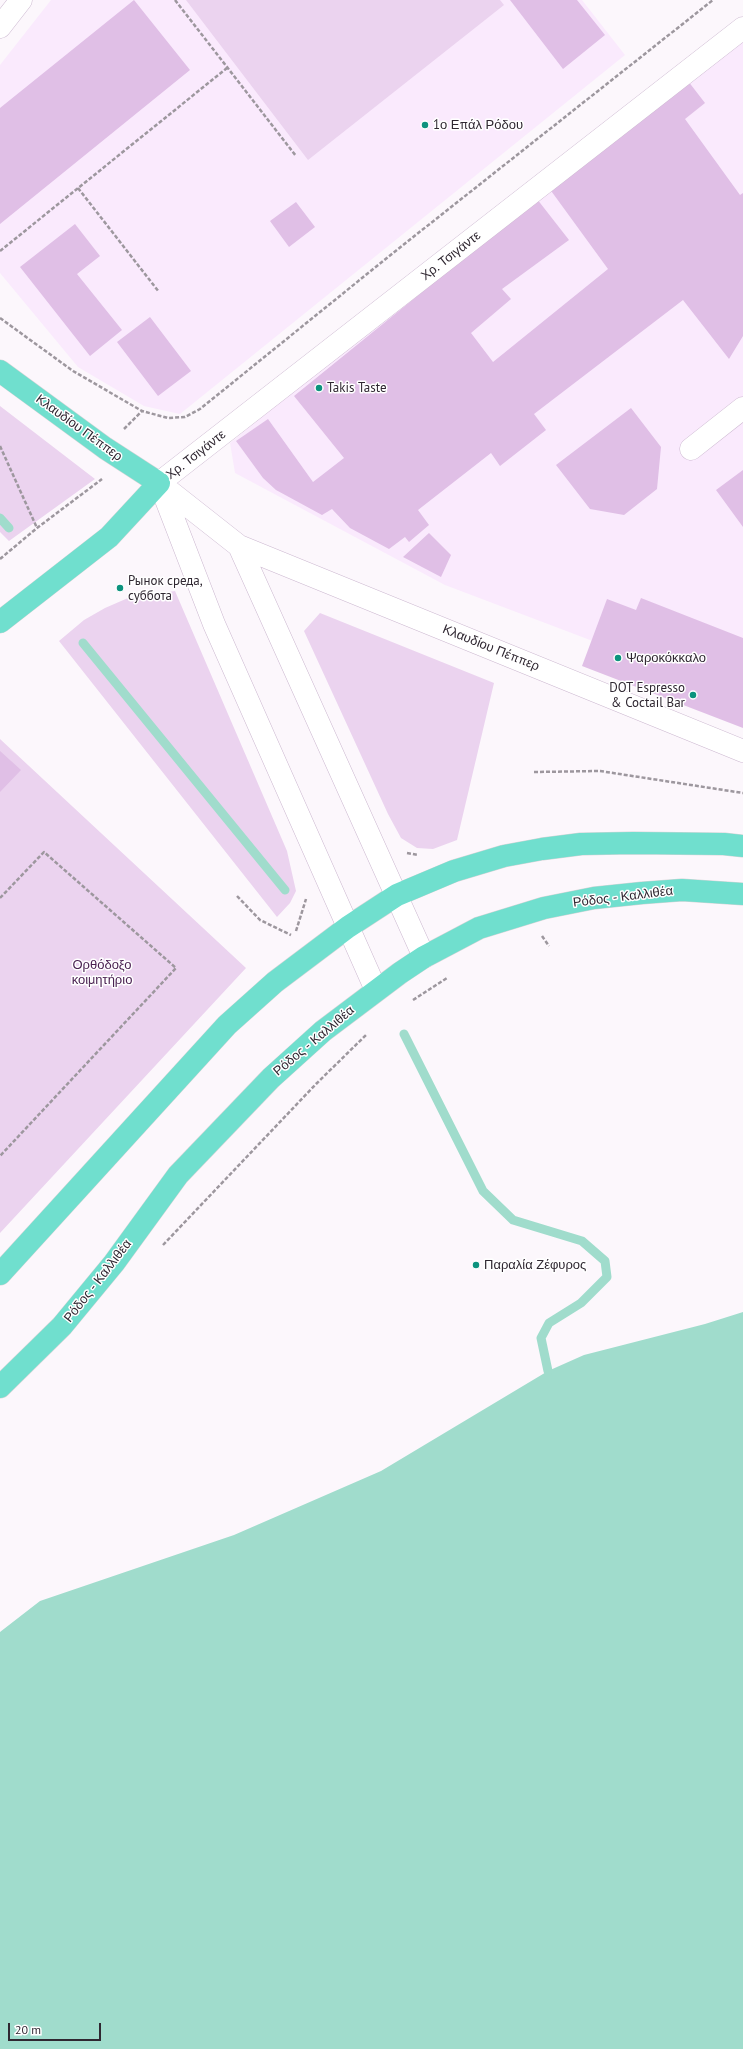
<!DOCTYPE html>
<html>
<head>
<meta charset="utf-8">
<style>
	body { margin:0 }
	#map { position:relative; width:743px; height:2049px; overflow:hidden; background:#fcf7fc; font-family:"PT Sans",sans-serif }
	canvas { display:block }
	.scale { position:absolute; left:8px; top:2023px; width:93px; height:18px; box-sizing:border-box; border:2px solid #2f2731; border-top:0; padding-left:5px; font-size:12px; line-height:14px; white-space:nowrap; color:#2f2731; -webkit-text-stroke:3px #fff; paint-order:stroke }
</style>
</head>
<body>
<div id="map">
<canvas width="743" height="2049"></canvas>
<div class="scale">20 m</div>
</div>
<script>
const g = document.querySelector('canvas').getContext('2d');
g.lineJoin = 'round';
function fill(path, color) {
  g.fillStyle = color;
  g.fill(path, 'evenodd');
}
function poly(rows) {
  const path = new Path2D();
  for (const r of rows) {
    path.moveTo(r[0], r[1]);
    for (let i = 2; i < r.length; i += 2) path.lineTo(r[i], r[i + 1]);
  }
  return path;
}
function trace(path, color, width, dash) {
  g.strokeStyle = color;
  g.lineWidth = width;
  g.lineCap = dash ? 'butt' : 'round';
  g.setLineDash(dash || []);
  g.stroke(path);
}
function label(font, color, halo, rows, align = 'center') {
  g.font = font + ' "PT Sans",sans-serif';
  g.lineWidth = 3;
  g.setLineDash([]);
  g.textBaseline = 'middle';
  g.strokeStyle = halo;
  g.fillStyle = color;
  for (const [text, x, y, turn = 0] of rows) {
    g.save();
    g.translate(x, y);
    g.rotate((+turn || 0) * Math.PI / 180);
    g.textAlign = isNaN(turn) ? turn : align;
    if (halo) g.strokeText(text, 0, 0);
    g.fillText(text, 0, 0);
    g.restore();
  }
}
fill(poly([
	[51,0,582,0,625,55,180,414,144,406,78,367,0,273,0,65],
	[743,27,743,698,445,585,235,473,230,443]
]), '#faeafd');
fill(poly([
	[186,0,500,0,504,5,308,160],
	[0,406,95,479,9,541,0,532],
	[175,591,287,851,296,891,290,903,277,917,59,641,84,620,105,608,128,598],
	[320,613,494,683,457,840,433,849,417,848,401,838,388,814,304,631],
	[0,739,246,968,0,1233]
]), '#ebd3ef');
fill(poly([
	[743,1312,743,2049,0,2049,0,1632,40,1601,234,1535,381,1471,548,1371,584,1355,705,1324]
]), '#a0dccc');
trace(poly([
	[0,518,9,528],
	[83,643,285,890],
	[404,1034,483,1191,513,1220,582,1241,605,1261,607,1277,581,1303,549,1323,541,1338,548,1371]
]), '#a0dccc', 9);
fill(poly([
	[134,0,190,70,0,224,0,108],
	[510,0,577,0,605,35,563,69],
	[688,81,705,103,685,119,740,195,743,193,743,336,729,359,683,300,534,414,546,430,500,466,491,453,418,510,429,525,409,542,405,537,389,549,350,528,332,509,322,515,276,490,263,478,236,441,268,419,313,482,344,458,294,396,537,199,569,240,502,289,511,299,471,333,493,362,608,269,549,188],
	[296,202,315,227,289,247,270,221],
	[75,224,100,256,77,274,122,330,90,356,20,267],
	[150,317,191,371,158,396,117,342],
	[631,408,661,447,657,489,624,515,590,509,556,465],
	[743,470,743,527,716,490],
	[429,533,451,555,441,577,403,557],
	[641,598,743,638,743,728,582,666,607,599,636,610],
	[0,751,21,770,0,792]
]), '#e0bfe6');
const minor = poly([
	[0,27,21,0],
	[691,449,743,408],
	[159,483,743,28],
	[159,483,239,546,424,957],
	[160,484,214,624,376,990],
	[239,546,743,751]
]);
const major = poly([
	[0,371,105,448,159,483,109,537,0,622],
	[0,1274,227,1025,275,982,348,927,397,895,454,871,504,856,542,849,581,844,633,843,724,844,743,846],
	[0,1387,62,1326,114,1263,178,1175,271,1078,323,1031,400,973,424,957,479,928,544,908,594,898,642,893,682,890,743,894]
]);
trace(minor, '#ccb8d0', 23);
trace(major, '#d5d4d6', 23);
trace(poly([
	[175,0,296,156],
	[78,188,159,292],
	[0,251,227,68],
	[0,318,73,371,142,411,168,418,185,417,200,409,393,253,713,0],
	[124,429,142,411],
	[0,446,37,528],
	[0,559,37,528,102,479],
	[534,772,600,771,743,793],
	[407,853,418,855],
	[237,896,260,920,291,935],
	[0,898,44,852,176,968,0,1156],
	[296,931,306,899],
	[542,936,549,946],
	[413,1000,447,978],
	[163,1245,316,1084,367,1034]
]), '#9d979e', 2.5, [4, 2]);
trace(minor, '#fff', 22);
trace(major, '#70dfce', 22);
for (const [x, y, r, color] of [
	[425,125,4,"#0c937e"],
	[319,388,4,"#0c937e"],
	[120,588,4,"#0c937e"],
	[618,658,4,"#0c937e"],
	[693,695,4,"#0c937e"],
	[476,1265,4,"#0c937e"]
]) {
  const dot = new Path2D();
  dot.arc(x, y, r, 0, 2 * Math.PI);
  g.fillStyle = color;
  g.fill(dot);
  trace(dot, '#fff', 1.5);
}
label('13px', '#2f2731', '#fff', [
	["1ο Επάλ Ρόδου",433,125],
	["Takis Taste",327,388],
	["Рынок среда,",128,581],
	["суббота",128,596],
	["Ψαροκόκκαλο",626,658],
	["DOT Espresso",685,688,"right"],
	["& Coctail Bar",685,703,"right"],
	["Παραλία Ζέφυρος",484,1265]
], 'left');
label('13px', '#2f2731', '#fff', [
	["Χρ. Τσιγάντε",451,256,-38],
	["Κλαυδίου Πέππερ",79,428,36],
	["Χρ. Τσιγάντε",196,455,-38],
	["Κλαυδίου Πέππερ",491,648,22],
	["Ρόδος - Καλλιθέα",623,897,-7],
	["Ρόδος - Καλλιθέα",314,1041,-40],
	["Ρόδος - Καλλιθέα",98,1281,-52]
]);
label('13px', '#4a2152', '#fff', [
	["Ορθόδοξο",102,965],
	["κοιμητήριο",102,980]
]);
</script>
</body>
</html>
